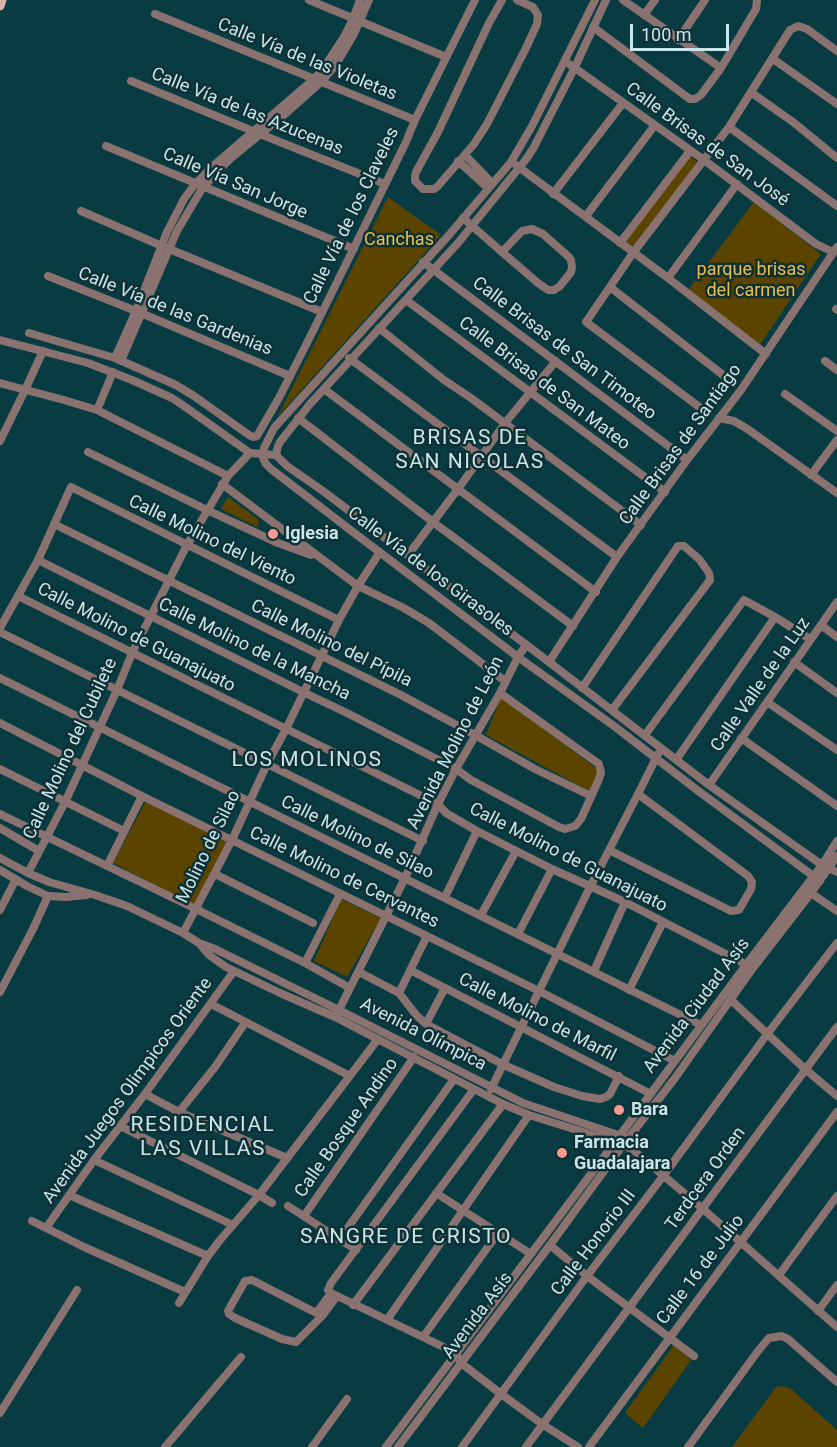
<!DOCTYPE html>
<html>
<head>
<meta charset="utf-8">
<style>
	body { margin:0 }
	#map { position:relative; width:837px; height:1447px; overflow:hidden; background:#093c42; font-family:Roboto,sans-serif }
	canvas { display:block }
	.scale { position:absolute; left:630px; top:24px; width:99px; height:27px; box-sizing:border-box; border:3px solid #c8e6eb; border-top:0; padding-left:8px; font-size:18px; line-height:21px; white-space:nowrap; color:#c8e6eb; -webkit-text-stroke:4px #0f3034; paint-order:stroke }
</style>
</head>
<body>
<div id="map">
<canvas width="837" height="1447"></canvas>
<div class="scale">100 m</div>
</div>
<script>
const g = document.querySelector('canvas').getContext('2d');
g.lineJoin = 'round';
function fill(path, color) {
  g.fillStyle = color;
  g.fill(path, 'evenodd');
}
function poly(rows) {
  const path = new Path2D();
  for (const r of rows) {
    path.moveTo(r[0], r[1]);
    for (let i = 2; i < r.length; i += 2) path.lineTo(r[i], r[i + 1]);
  }
  return path;
}
function trace(path, color, width, dash) {
  g.strokeStyle = color;
  g.lineWidth = width;
  g.lineCap = dash ? 'butt' : 'round';
  g.setLineDash(dash || []);
  g.stroke(path);
}
function label(font, color, halo, rows, align = 'center') {
  g.font = font + ' Roboto,sans-serif';
  g.lineWidth = 5;
  g.setLineDash([]);
  g.textBaseline = 'middle';
  g.strokeStyle = halo;
  g.fillStyle = color;
  for (const [text, x, y, turn = 0] of rows) {
    g.save();
    g.translate(x, y);
    g.rotate((+turn || 0) * Math.PI / 180);
    g.textAlign = isNaN(turn) ? turn : align;
    if (halo) g.strokeText(text, 0, 0);
    g.fillText(text, 0, 0);
    g.restore();
  }
}
fill(poly([
	[688,155,698,162,635,248,625,241],
	[388,197,441,235,278,416],
	[754,202,821,254,759,346,688,290],
	[228,497,259,520,257,527,221,509],
	[501,697,600,771,589,791,486,735],
	[146,801,228,843,196,906,113,863],
	[341,899,381,918,347,977,314,961],
	[674,1345,691,1360,643,1428,625,1413],
	[784,1386,791,1389,837,1430,837,1447,732,1447,776,1387]
]), '#5a4400');
trace(poly([
	[309,0,446,57],
	[502,0,489,23,438,132,416,172,415,176,415,181,423,189,434,189,438,186,474,144,487,124,526,48,537,24,538,15,533,7,517,0],
	[595,0,532,126,511,162,449,235,274,428,264,448,263,458,266,464,271,469,353,532,518,657,614,726,697,790,820,881],
	[623,0,721,68],
	[155,14,415,120],
	[644,15,655,0],
	[593,27,683,94,690,99,695,99,701,95,721,68,756,9,757,0],
	[678,40,705,0],
	[773,59,837,104],
	[565,61,704,160,816,244,833,252],
	[131,81,260,134,385,184],
	[752,93,793,122,837,158],
	[729,127,837,206],
	[106,146,354,249],
	[465,155,492,183],
	[458,161,488,188],
	[516,165,668,278,766,354],
	[553,194,623,103],
	[81,211,162,246,322,312],
	[586,216,655,125],
	[463,218,502,252,538,283,548,290,554,290,560,286,571,272,572,267,571,260,569,257,543,234,532,229,522,231,502,252],
	[620,243,690,151],
	[423,262,687,460],
	[48,276,136,311,290,376],
	[668,278,737,184],
	[610,287,723,375],
	[406,300,665,492],
	[836,309,837,310],
	[379,328,444,380,471,398,641,525],
	[29,333,115,358,176,385,194,396,249,435,253,437,257,436,280,396,313,331,406,142,415,120,475,0],
	[0,340,88,363,132,380,172,398,184,406,250,453,276,455],
	[115,358,136,311,167,232,184,199,195,184,213,166,314,79,325,66,344,37,353,19,360,0],
	[349,358,617,557],
	[121,361,177,231,203,187,230,159,285,114,321,82,335,66,354,34,369,0],
	[825,361,837,370],
	[0,383,64,400,97,410,228,476],
	[324,389,596,592],
	[785,394,837,431],
	[702,409,586,322,633,253,729,127,790,30,798,26,807,29,837,51],
	[97,410,113,372],
	[298,418,433,522,573,626],
	[719,418,734,421,749,430,837,493],
	[0,441,25,390,43,351],
	[88,452,207,510,278,543,311,555],
	[276,455,287,466,323,491,549,662,709,785,822,865,837,872],
	[276,455,278,446,280,442,310,404,458,243,527,158,534,147,575,67,606,0],
	[811,475,837,440],
	[222,484,358,586,402,607,429,623,505,681],
	[54,524,401,695,475,735,535,769,591,796],
	[408,555,458,489,505,423,556,361],
	[38,560,303,692,349,714,456,769,471,780,559,827,565,829,575,826,581,819,599,779,601,773,599,764,500,693],
	[18,596,438,804,446,813,477,831,552,869,625,902,753,968],
	[821,625,837,637],
	[0,628,38,560,71,487,339,620],
	[0,632,423,841],
	[549,662,617,557,687,460,741,390,837,247],
	[794,662,837,693],
	[0,678,701,1025],
	[582,688,678,546,684,546,699,559,709,573,710,580,612,710],
	[767,702,837,750],
	[0,723,142,796,539,991,675,1061],
	[645,735,744,600,775,617,810,639],
	[741,738,837,806],
	[676,760,775,617],
	[0,769,124,831],
	[709,785,837,602],
	[0,814,196,909,305,963,350,988],
	[0,828,39,851],
	[609,850,731,911,739,910,751,889,752,882,748,876,638,794],
	[0,858,28,873,49,882,95,895,127,906,183,933,199,943,215,949,339,1010,523,1103,624,1137],
	[107,866,142,796],
	[0,870,27,886,48,896,66,897,87,895],
	[28,873,65,802,117,690,132,653,187,545,228,476,250,453],
	[215,874,313,923],
	[811,893,837,911],
	[445,897,477,831],
	[0,910,16,879],
	[481,915,516,851],
	[183,933,232,840,267,764,286,729,339,620,358,586,380,552],
	[518,934,552,869],
	[199,943,209,955,226,967,280,993,335,1017,503,1104,529,1115,615,1142,632,1149,703,1209,837,1327],
	[305,963,340,894],
	[410,970,651,1094],
	[594,971,625,902],
	[359,972,399,993,417,1016,426,1024,504,1065,554,1087,582,1096,600,1099,606,1097,610,1094,619,1076],
	[629,990,663,922],
	[0,992,33,929,48,896],
	[399,993,427,936],
	[731,1000,805,1069,837,1096],
	[211,1004,350,1076],
	[338,1012,405,878,438,804,456,769,500,693,518,657,526,645],
	[426,1024,445,988],
	[491,1089,590,887,638,794,658,754],
	[145,1094,179,1112,287,1158],
	[179,1112,215,1067,245,1023],
	[120,1126,259,1195,272,1203],
	[94,1160,233,1225],
	[436,1193,531,1254],
	[69,1195,208,1256],
	[288,1206,356,1250],
	[304,1216,414,1057],
	[32,1221,84,1247,185,1292],
	[46,1228,94,1160,145,1094,234,971],
	[339,1240,454,1079],
	[550,1245,587,1276,694,1356],
	[779,1275,837,1196],
	[331,1293,456,1353,461,1363,501,1394,542,1424,578,1447],
	[331,1293,328,1290,331,1283,474,1089],
	[179,1303,208,1256,220,1240,259,1195,378,1039],
	[353,1305,503,1104],
	[818,1311,837,1285],
	[317,1312,331,1293],
	[322,1316,252,1280,245,1281,228,1311,229,1314,235,1318,282,1339,296,1342,322,1316,337,1296],
	[387,1320,529,1115],
	[423,1337,498,1233],
	[0,1413,77,1290],
	[165,1447,241,1357],
	[312,1447,347,1399],
	[386,1447,615,1142,746,965,822,865,837,841],
	[398,1447,550,1245,623,1145,675,1078,753,968,811,893,837,856],
	[462,1447,587,1276,664,1175,768,1033,837,943],
	[526,1447,837,1027],
	[589,1447,837,1112],
	[688,1447,758,1351,769,1338,782,1336,788,1339,837,1382]
]), '#89726f', 8);
trace(poly([
	[0,6,2,0]
]), '#ddafa9', 9);
for (const [x, y, r, color] of [
	[273,534,6,"#f59c91"],
	[619,1110,6,"#f59c91"],
	[562,1153,6,"#f59c91"]
]) {
  const dot = new Path2D();
  dot.arc(x, y, r, 0, 2 * Math.PI);
  g.fillStyle = color;
  g.fill(dot);
  trace(dot, '#0f3034', 2);
}
label('18px', '#c8e6eb', '#0f3034', [
	["Calle Vía de las Violetas",307,60,22],
	["Calle Vía de las Azucenas",247,112,22],
	["Calle Brisas de San José",707,145,36],
	["Calle Vía San Jorge",235,184,23],
	["Calle Vía de los Claveles",352,216,-64],
	["Calle Vía de las Gardenias",175,312,22],
	["Calle Brisas de San Timoteo",564,349,37],
	["Calle Brisas de San Mateo",544,384,37],
	["Calle Brisas de Santiago",681,445,-54],
	["Calle Molino del Viento",212,541,26],
	["Calle Vía de los Girasoles",430,572,37],
	["Calle Molino de Guanajuato",136,638,27],
	["Calle Molino del Pípila",331,644,26],
	["Calle Molino de la Mancha",254,650,26],
	["Calle Valle de la Luz",761,685,-55],
	["Avenida Molino de León",456,743,-63],
	["Calle Molino del Cubilete",71,749,-65],
	["Calle Molino de Silao",357,838,26],
	["Molino de Silao",209,847,-64],
	["Calle Molino de Guanajuato",568,858,27],
	["Calle Molino de Cervantes",344,878,26],
	["Avenida Ciudad Asís",697,1006,-53],
	["Calle Molino de Marfil",537,1018,27],
	["Avenida Olímpica",423,1035,27],
	["Avenida Juegos Olimpicos Oriente",128,1091,-54],
	["Calle Bosque Andino",347,1128,-55],
	["Terdcera Orden",706,1179,-54],
	["Calle Honorio III",594,1243,-53],
	["Calle 16 de Julio",701,1270,-53],
	["Avenida Asís",478,1316,-53]
]);
label('18px', '#eabf4e', '#0f3034', [
	["Canchas",399,240],
	["parque brisas",751,270],
	["del carmen",751,291]
]);
label('bold 18px', '#c8e6eb', '#0f3034', [
	["Iglesia",285,534],
	["Bara",631,1110],
	["Farmacia",574,1143],
	["Guadalajara",574,1164]
], 'left');
g.letterSpacing = '1.5px';
label('21px', '#c8e6eb', '#0f3034', [
	["BRISAS DE",470,439],
	["SAN NICOLAS",470,463],
	["LOS MOLINOS",307,761],
	["RESIDENCIAL",203,1126],
	["LAS VILLAS",203,1150],
	["SANGRE DE CRISTO",406,1238]
]);
g.letterSpacing = '0px';
</script>
</body>
</html>
